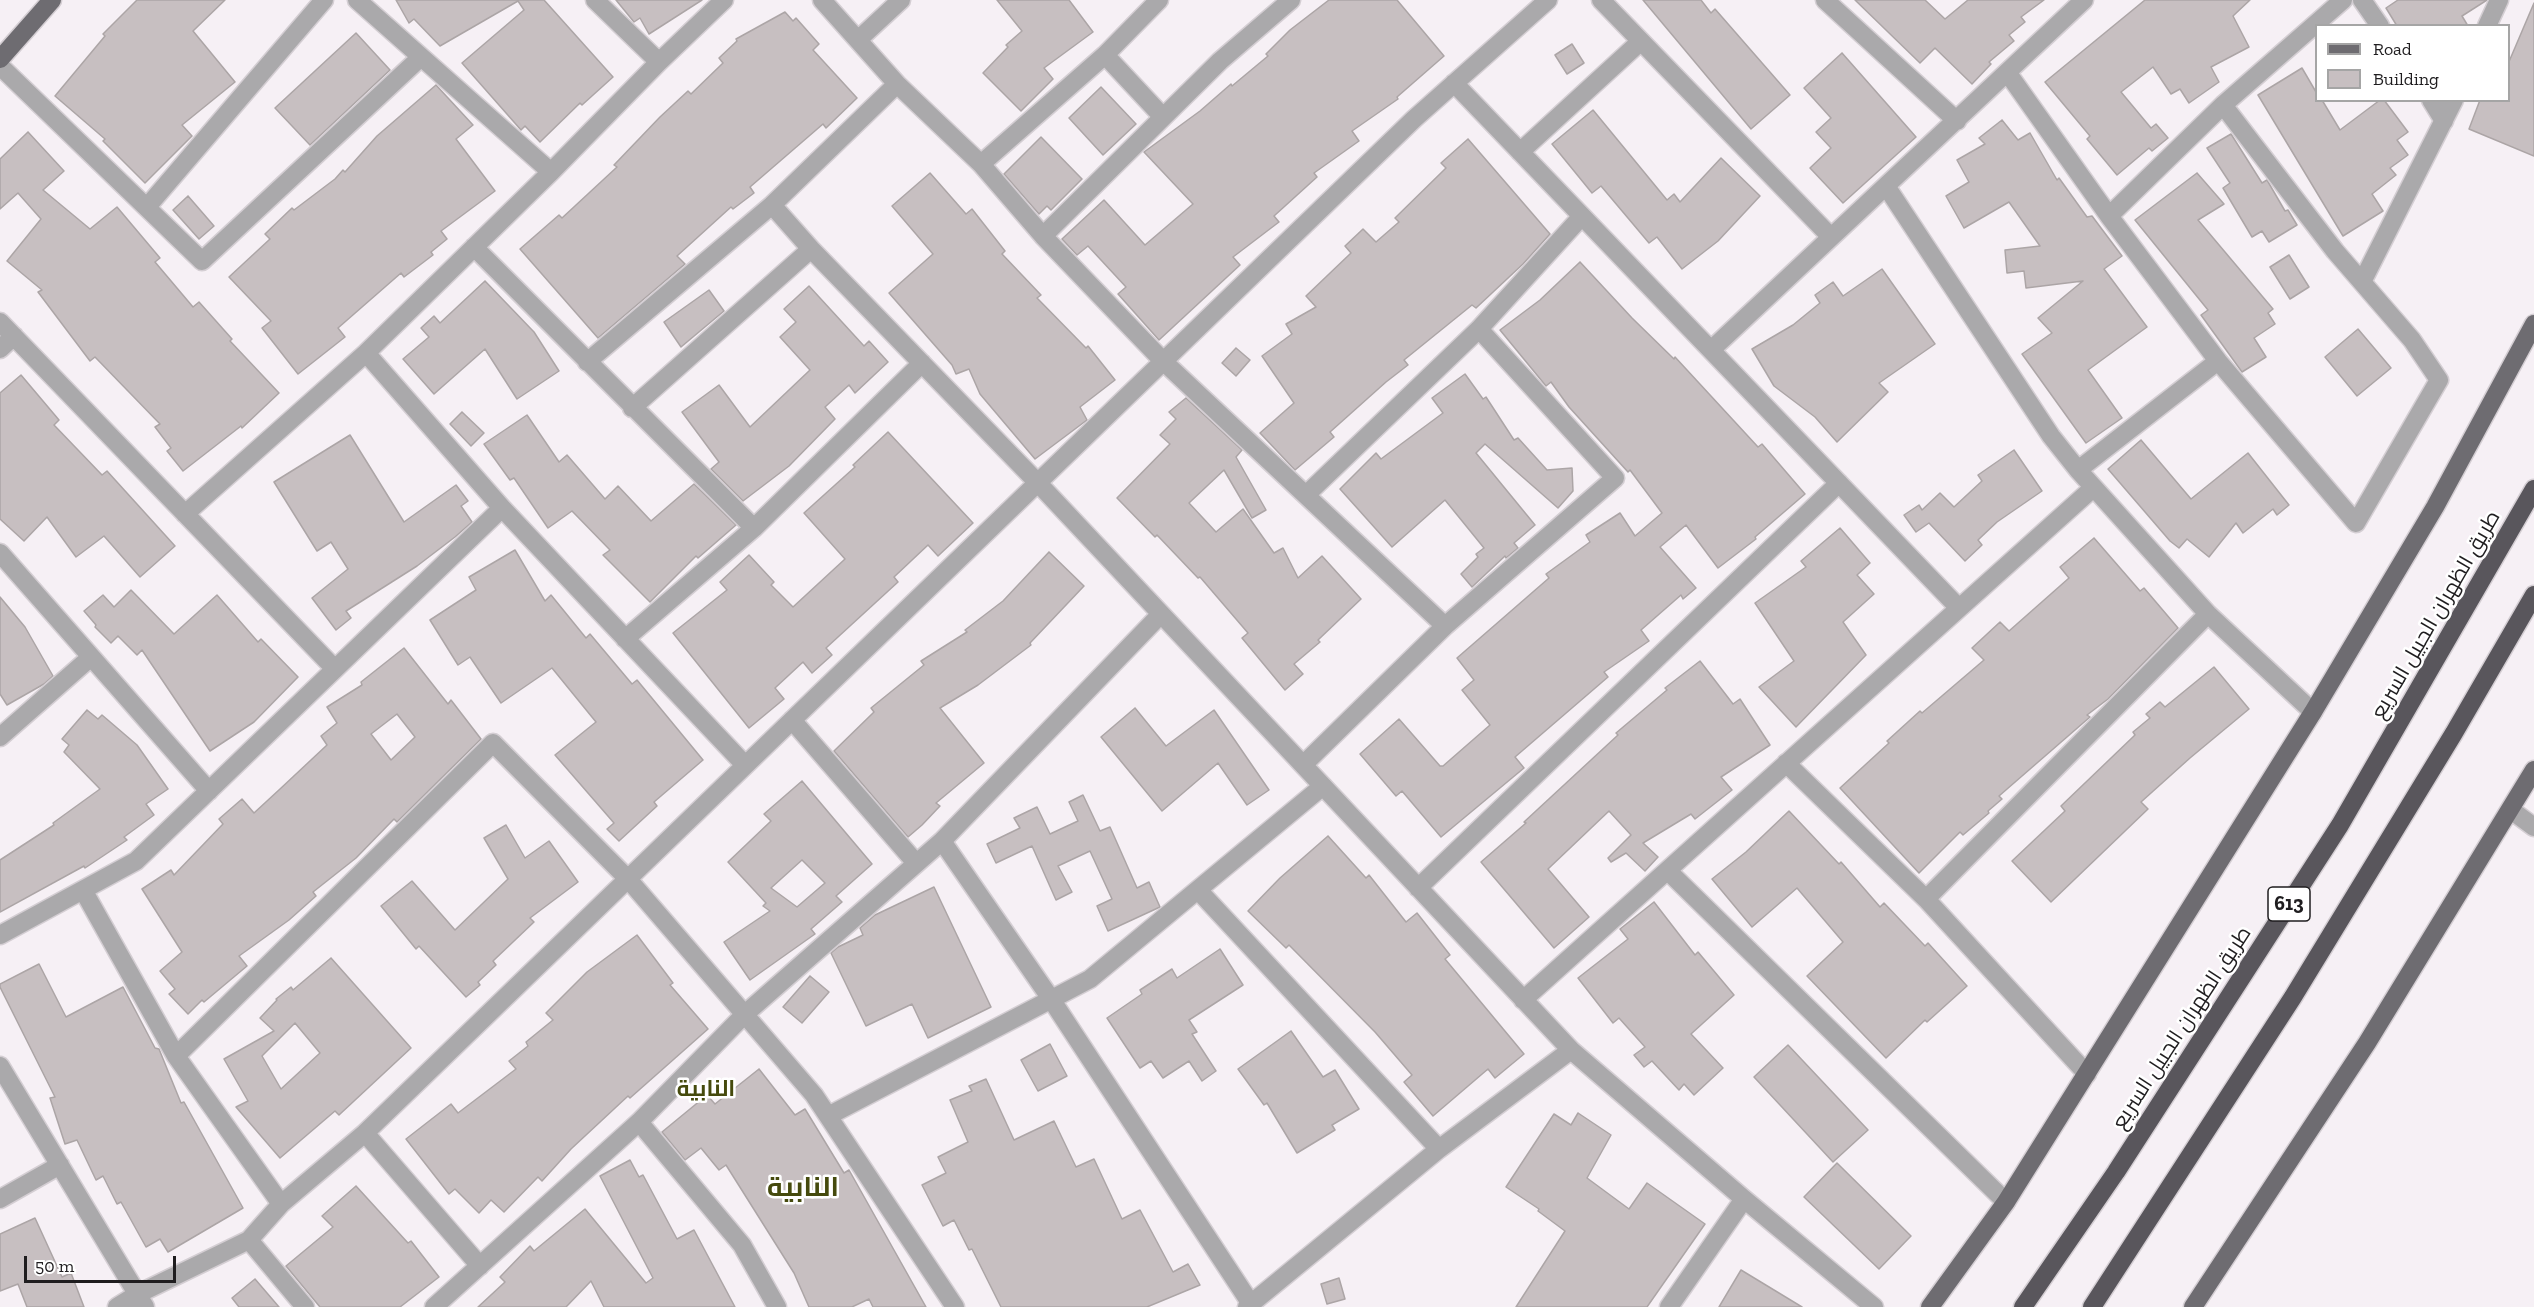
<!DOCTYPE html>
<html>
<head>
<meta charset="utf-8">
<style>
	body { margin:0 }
	#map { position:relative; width:2534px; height:1307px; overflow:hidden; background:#f6f0f5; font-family:"Zilla Slab",serif }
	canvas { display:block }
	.legend { position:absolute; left:2315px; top:24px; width:195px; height:78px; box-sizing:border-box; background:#fff; border:2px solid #a5a5a5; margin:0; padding:8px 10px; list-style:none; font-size:18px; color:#1f1d1f }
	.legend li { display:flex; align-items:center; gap:12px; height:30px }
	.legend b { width:30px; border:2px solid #a5a5a5 }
	.scale { position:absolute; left:24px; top:1256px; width:152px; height:27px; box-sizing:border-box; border:3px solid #1f1d1f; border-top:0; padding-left:8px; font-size:18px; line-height:21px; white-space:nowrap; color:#1f1d1f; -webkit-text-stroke:4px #fff; paint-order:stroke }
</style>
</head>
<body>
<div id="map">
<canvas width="2534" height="1307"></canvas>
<ul class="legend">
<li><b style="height:8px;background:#6e6c71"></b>Road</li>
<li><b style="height:16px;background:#c7bfc1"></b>Building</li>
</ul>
<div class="scale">50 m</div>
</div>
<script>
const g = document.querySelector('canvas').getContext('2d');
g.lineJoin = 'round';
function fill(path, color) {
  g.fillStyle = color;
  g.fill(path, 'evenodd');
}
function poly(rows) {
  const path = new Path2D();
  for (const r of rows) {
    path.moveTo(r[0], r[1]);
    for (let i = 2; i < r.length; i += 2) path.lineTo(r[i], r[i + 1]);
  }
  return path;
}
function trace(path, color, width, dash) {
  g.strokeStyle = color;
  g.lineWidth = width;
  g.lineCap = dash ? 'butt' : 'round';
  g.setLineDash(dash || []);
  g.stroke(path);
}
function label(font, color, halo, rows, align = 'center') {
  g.font = font + ' "Zilla Slab",Cairo,serif';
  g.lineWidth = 5;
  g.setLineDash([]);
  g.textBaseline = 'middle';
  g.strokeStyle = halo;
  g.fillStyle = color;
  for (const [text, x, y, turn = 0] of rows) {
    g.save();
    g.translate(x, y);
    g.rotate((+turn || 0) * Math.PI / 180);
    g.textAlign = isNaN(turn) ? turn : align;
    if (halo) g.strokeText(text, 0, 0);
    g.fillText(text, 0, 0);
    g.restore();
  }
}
const building = poly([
	[137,0,225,0,193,31,235,82,182,125,192,136,145,183,103,141,105,139,55,96,105,36,103,34,137,0],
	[396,0,544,0,613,77,582,105,580,103,540,142,525,126,521,130,462,63,524,10,518,1,440,46,414,19,409,23,396,0],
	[616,0,702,0,649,34,640,18,634,22,616,0],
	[997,0,1069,0,1093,32,1044,68,1053,79,1021,111,983,73,1008,47,1006,45,1022,31,997,0],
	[1329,0,1397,0,1444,56,1397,97,1398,99,1352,131,1359,141,1314,173,1317,177,1274,216,1279,222,1233,257,1240,265,1159,340,1118,294,1126,287,1088,246,1077,255,1062,239,1104,200,1145,245,1193,204,1144,152,1200,111,1231,84,1232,86,1268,56,1266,54,1290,30,1329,0],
	[1643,0,1701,0,1711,13,1715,9,1790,95,1751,129,1643,0],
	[1855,0,1925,0,1945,19,1968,0,2044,0,2021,17,2025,22,2009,35,2014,41,1989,62,1991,64,1972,84,1935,48,1920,63,1855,0],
	[2145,0,2250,0,2233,16,2249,47,2211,67,2219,82,2189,103,2180,89,2171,94,2153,67,2121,92,2151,128,2156,124,2168,138,2152,151,2149,148,2117,175,2087,139,2090,136,2045,82,2145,0],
	[2398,0,2487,0,2462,16,2468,26,2397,26,2386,8,2398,0],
	[2534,3,2534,156,2469,129,2480,100,2508,100,2508,64,2534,3],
	[785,12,793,21,796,18,819,44,813,50,857,98,826,128,823,124,750,187,754,193,733,209,731,207,677,256,685,264,598,338,520,249,559,215,562,218,617,167,614,165,660,117,688,91,691,94,723,63,719,58,737,41,736,39,785,12],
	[356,33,390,70,310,145,275,108,356,33],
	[1572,44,1584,63,1567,74,1555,55,1572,44],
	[1842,53,1916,137,1843,203,1810,168,1831,148,1816,132,1831,118,1804,88,1842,53],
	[2302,68,2316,92,2316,100,2322,100,2340,130,2380,100,2384,100,2408,132,2397,140,2408,155,2390,168,2396,175,2372,194,2383,211,2343,236,2258,95,2302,68],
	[436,85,473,125,456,139,495,191,441,231,447,239,431,252,433,255,404,277,401,273,338,328,345,337,298,374,262,328,271,321,229,277,270,239,265,234,292,208,294,210,335,179,343,170,345,172,377,136,436,85],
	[1101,87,1136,124,1103,155,1069,118,1101,87],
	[1593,110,1667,200,1674,194,1680,202,1721,158,1760,196,1718,241,1682,269,1657,237,1649,243,1601,186,1592,193,1552,144,1593,110],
	[2002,120,2018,140,2030,133,2057,180,2059,178,2087,217,2092,216,2122,256,2104,269,2147,327,2088,370,2122,418,2086,443,2022,354,2052,333,2038,318,2083,281,2026,288,2024,271,2007,273,2005,250,2040,246,2009,202,1964,228,1946,196,1969,182,1957,160,1985,144,1979,138,2002,120],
	[28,132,64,171,43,190,90,229,117,207,160,258,155,262,193,307,199,302,232,339,230,341,279,393,242,428,241,426,183,471,167,451,171,448,155,427,160,424,95,357,90,361,38,292,42,290,7,261,41,219,18,193,0,209,0,159,28,132],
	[2231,134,2262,183,2267,180,2285,211,2288,210,2297,225,2269,242,2262,231,2252,237,2223,188,2230,183,2207,148,2231,134],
	[1041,137,1082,179,1051,210,1047,206,1039,214,1004,174,1041,137],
	[1468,139,1550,234,1523,264,1476,308,1472,305,1404,360,1408,365,1386,382,1330,432,1334,437,1295,470,1260,433,1294,403,1262,356,1292,334,1286,324,1316,307,1306,296,1351,253,1345,246,1363,229,1376,242,1399,222,1395,218,1446,168,1441,163,1468,139],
	[930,173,966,214,972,209,1005,251,1002,254,1041,295,1037,298,1086,348,1088,346,1115,380,1080,407,1087,420,1035,459,980,394,969,369,956,374,952,365,889,293,933,254,892,206,930,173],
	[2197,173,2224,204,2198,220,2273,309,2268,313,2275,324,2254,338,2266,357,2242,372,2201,315,2208,310,2135,220,2197,173],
	[188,196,214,226,199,239,173,210,188,196],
	[2289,255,2309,287,2290,299,2270,267,2289,255],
	[1580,262,1632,318,1674,359,1675,357,1758,447,1762,444,1805,494,1755,537,1756,539,1718,568,1686,525,1660,547,1696,588,1683,599,1681,595,1641,630,1649,641,1604,672,1608,677,1515,757,1524,768,1441,837,1402,791,1396,796,1360,754,1399,719,1440,766,1443,766,1490,725,1462,690,1474,680,1457,658,1549,578,1546,574,1590,542,1586,535,1620,513,1635,536,1662,513,1630,470,1628,472,1569,407,1551,382,1546,386,1500,330,1540,300,1580,262],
	[1882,269,1935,344,1879,383,1888,392,1837,442,1815,417,1774,386,1752,349,1793,325,1820,303,1815,295,1833,282,1843,296,1882,269],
	[485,281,534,332,559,371,517,399,485,349,434,394,403,359,429,337,421,328,434,316,440,323,485,281],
	[809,286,864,346,869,341,888,362,855,393,849,385,825,407,835,419,789,466,743,501,711,469,719,462,682,412,719,385,750,427,810,370,780,337,796,322,784,309,809,286],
	[709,290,724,311,681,347,664,322,709,290],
	[2358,329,2391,368,2357,396,2325,357,2358,329],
	[1236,348,1250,360,1236,376,1222,363,1236,348],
	[1465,374,1483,399,1486,397,1514,440,1518,438,1547,470,1572,468,1573,491,1558,508,1485,444,1476,453,1535,525,1514,543,1518,548,1506,558,1505,556,1472,587,1461,574,1478,557,1476,554,1484,548,1445,500,1392,547,1340,489,1376,453,1381,459,1443,413,1432,398,1465,374],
	[21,375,59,420,54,425,102,475,107,471,175,546,140,577,104,536,76,557,47,517,24,541,0,519,0,393,21,375],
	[1186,398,1242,450,1236,457,1266,510,1252,518,1224,470,1189,503,1216,532,1243,509,1274,553,1283,548,1298,578,1322,556,1361,599,1318,640,1320,642,1294,664,1303,674,1285,690,1242,638,1248,633,1200,577,1198,578,1157,535,1155,537,1117,498,1170,444,1160,435,1176,419,1169,412,1186,398],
	[462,412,484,433,471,446,450,424,462,412],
	[527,415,559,462,567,455,605,499,618,486,651,521,694,484,736,525,698,558,696,556,650,602,603,555,610,550,572,511,548,528,514,478,510,480,484,444,527,415],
	[888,432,973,523,938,556,928,545,894,577,898,582,826,648,832,655,812,673,803,662,775,688,784,699,749,728,673,633,727,590,720,582,749,555,774,582,771,585,793,607,845,559,804,513,855,467,853,465,888,432],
	[350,435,404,522,456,485,468,501,461,506,472,522,455,537,417,566,346,611,351,618,336,630,312,598,348,569,331,542,317,551,274,482,350,435],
	[2141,440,2191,499,2248,453,2289,505,2277,515,2273,509,2243,533,2236,523,2209,557,2187,539,2179,548,2170,541,2108,469,2141,440],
	[2014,450,2042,491,1997,522,1978,540,1982,545,1965,561,1929,523,1916,532,1904,515,1919,505,1922,510,1940,493,1954,507,1982,481,1978,475,2014,450],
	[1840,528,1870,563,1857,575,1874,594,1843,622,1866,655,1796,727,1759,687,1794,661,1755,603,1806,567,1801,561,1840,528],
	[2094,538,2140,591,2144,588,2178,628,2108,699,2087,715,2090,717,1999,796,2002,799,1988,811,1989,813,1963,835,1960,832,1919,873,1840,788,1889,743,1887,741,1920,711,1922,713,1984,660,1972,648,2000,622,2009,631,2069,578,2060,567,2094,538],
	[515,550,545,601,551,595,586,638,590,634,632,684,637,680,703,760,654,802,657,806,619,841,607,829,614,823,555,755,596,722,552,668,501,703,470,657,458,665,430,620,476,590,469,577,515,550],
	[1049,552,1084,586,1030,643,1031,645,978,685,940,708,984,763,936,803,940,806,922,825,908,837,834,751,874,712,871,708,924,665,921,661,967,632,965,630,1003,601,1049,552],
	[131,590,174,634,217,595,258,642,261,639,298,677,254,722,210,751,142,650,137,655,118,636,111,643,95,627,96,625,84,611,103,595,114,607,131,590],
	[0,597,25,627,53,676,44,684,7,705,0,694,0,597],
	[404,648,448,704,451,700,481,739,397,822,394,819,356,858,313,892,316,896,289,920,239,956,247,966,204,1002,202,1000,188,1014,169,994,175,989,160,971,182,952,142,889,171,870,174,875,223,824,219,819,242,799,254,813,280,789,327,745,321,736,337,723,327,707,362,685,361,682,404,648],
	[397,714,415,737,391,760,371,734,397,714],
	[1700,661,1733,704,1740,699,1770,745,1721,777,1732,790,1695,819,1691,814,1643,843,1658,857,1645,871,1626,853,1611,862,1608,858,1631,835,1609,811,1548,869,1589,917,1554,948,1481,862,1526,823,1524,822,1618,735,1616,733,1667,690,1665,688,1700,661],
	[2214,667,2249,709,2190,758,2141,802,2148,809,2051,902,2012,861,2065,811,2061,806,2135,735,2133,732,2150,718,2146,714,2160,702,2165,707,2214,667],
	[1135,708,1166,746,1214,710,1269,790,1247,805,1218,763,1162,811,1101,737,1135,708],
	[87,710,98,719,102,715,137,745,168,789,146,804,154,815,124,837,127,840,85,868,84,866,0,912,0,860,54,825,53,823,100,789,64,752,69,745,62,739,87,710],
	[802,781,872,864,836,896,842,902,811,929,815,934,750,980,724,942,770,911,763,906,766,903,728,862,771,821,764,814,802,781],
	[802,860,825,883,797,907,771,888,802,860],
	[1083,795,1100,831,1110,827,1137,888,1149,882,1160,907,1108,931,1097,906,1112,899,1090,851,1058,866,1072,892,1056,900,1032,846,996,863,987,844,1020,828,1014,818,1037,807,1050,834,1078,821,1069,802,1083,795],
	[1789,811,1839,864,1841,862,1880,907,1884,903,1925,946,1928,943,1967,986,1927,1022,1925,1020,1886,1058,1807,976,1843,942,1797,888,1752,927,1712,879,1746,852,1789,811],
	[506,825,525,858,549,841,578,882,530,918,534,922,493,961,496,965,478,982,480,985,466,997,419,946,416,949,381,906,412,881,455,930,508,879,484,838,506,825],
	[1328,836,1366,878,1369,875,1406,922,1417,913,1450,955,1445,959,1524,1054,1495,1078,1488,1069,1433,1116,1404,1082,1412,1075,1375,1032,1289,945,1286,948,1248,911,1280,878,1328,836],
	[934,887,991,1007,928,1038,912,1004,866,1026,831,953,838,947,863,935,860,928,875,915,934,887],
	[1654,902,1695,955,1698,952,1734,995,1691,1034,1723,1068,1694,1095,1684,1084,1679,1090,1652,1061,1644,1067,1634,1055,1645,1047,1619,1018,1613,1023,1578,978,1628,939,1620,929,1654,902],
	[637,935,673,983,670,985,708,1029,630,1098,628,1096,571,1149,542,1181,538,1177,504,1212,491,1200,479,1213,455,1189,449,1194,406,1139,451,1104,458,1113,516,1069,509,1061,528,1046,526,1042,553,1020,546,1013,587,972,637,935],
	[1220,949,1243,985,1189,1020,1197,1032,1192,1034,1216,1071,1202,1081,1189,1061,1163,1078,1151,1061,1140,1068,1107,1018,1142,994,1140,990,1172,969,1177,978,1220,949],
	[331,958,411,1048,339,1115,335,1111,280,1158,236,1107,248,1101,224,1059,274,1031,260,1018,277,1000,276,999,291,987,293,990,331,958],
	[295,1023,320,1053,281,1089,262,1056,295,1023],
	[39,964,66,1017,123,987,155,1048,159,1049,181,1103,184,1102,243,1208,168,1252,160,1239,146,1247,121,1202,117,1204,103,1176,96,1180,77,1140,65,1144,50,1098,55,1097,0,987,0,984,39,964],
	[810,976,829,992,802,1023,783,1007,810,976],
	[1291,1031,1323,1077,1335,1070,1359,1109,1332,1125,1335,1130,1297,1153,1267,1103,1264,1105,1238,1069,1291,1031],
	[1050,1044,1067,1076,1038,1091,1021,1060,1050,1044],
	[1788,1045,1868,1130,1833,1162,1754,1077,1788,1045],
	[759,1069,795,1115,805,1109,844,1173,849,1170,926,1307,873,1307,869,1299,852,1307,809,1307,794,1273,726,1165,719,1170,701,1148,685,1160,662,1132,707,1095,715,1104,759,1069],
	[986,1079,1014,1140,1054,1121,1076,1167,1094,1159,1122,1219,1140,1210,1173,1272,1188,1264,1200,1285,1147,1307,1001,1307,972,1249,969,1250,954,1220,943,1226,922,1185,946,1173,938,1157,968,1142,950,1100,972,1091,969,1086,986,1079],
	[1578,1113,1611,1135,1587,1178,1629,1209,1647,1183,1705,1224,1647,1307,1516,1307,1565,1231,1538,1211,1539,1209,1506,1187,1554,1114,1571,1125,1578,1113],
	[630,1160,639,1177,643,1175,677,1239,694,1230,735,1307,604,1307,591,1281,566,1307,478,1307,505,1282,500,1277,530,1246,534,1251,585,1209,646,1283,653,1278,600,1176,630,1160],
	[1837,1163,1911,1236,1879,1269,1804,1197,1837,1163],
	[356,1186,408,1243,411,1241,439,1277,400,1307,320,1307,286,1266,333,1227,322,1216,356,1186],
	[35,1218,62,1277,71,1273,84,1307,27,1307,18,1284,0,1291,0,1234,35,1218],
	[1741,1270,1802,1307,1719,1307,1741,1270],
	[1339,1278,1345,1299,1327,1304,1321,1284,1339,1278],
	[255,1279,279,1307,239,1307,232,1298,255,1279]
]);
fill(building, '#c7bfc1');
trace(building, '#aca5a6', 1.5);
const minor = poly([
	[357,0,551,172],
	[595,0,659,62],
	[822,0,897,84,981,164,1043,236,1163,361,1445,626],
	[1601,0,1831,237],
	[1825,0,1957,121],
	[2362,0,2380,26],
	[2487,26,2499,0],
	[859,39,901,0],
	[1105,55,1162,116],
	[0,66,202,261,421,57],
	[2007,72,2109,216,2218,361,2356,523,2439,380,2412,340,2335,251,2223,105],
	[1454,83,1959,608],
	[2431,100,2444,121],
	[1520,152,1641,41],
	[981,164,1105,55,1159,0],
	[1886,186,2051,436,2078,470,2208,614,2313,712],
	[772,205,811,249,1038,483,1571,1050,1744,1199,1874,1307],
	[147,207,324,0],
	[2109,216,2223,105,2343,0],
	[1043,236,1220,61,1291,0],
	[474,247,754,528],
	[2362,282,2454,100],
	[0,322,335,669],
	[0,349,14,336],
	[1711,350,2084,0],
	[366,353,502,508,745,765],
	[587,362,772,205,897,84],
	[632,408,811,249],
	[2078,470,2218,361],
	[1307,494,1479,329,1582,216],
	[185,514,366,353,551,172,659,62,724,0],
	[0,553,209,791],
	[625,639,754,528,922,363],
	[792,720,916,863],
	[0,737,91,657],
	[1786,763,1926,899,2087,1074],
	[1303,765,1445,626,1615,478,1479,329],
	[2511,810,2534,827],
	[942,841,1051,999,1251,1304],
	[1668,871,2006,1202],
	[1418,888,1839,483],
	[83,890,176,1056,281,1204],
	[1198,890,1439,1149],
	[1926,899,2208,614],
	[0,935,136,861,502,508],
	[1523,1000,2093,488],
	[176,1056,493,743,628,879,814,1095,955,1307],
	[0,1066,145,1307],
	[828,1116,1090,979,1323,786],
	[639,1122,742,1245,777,1307],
	[365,1133,480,1266],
	[0,1199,60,1165],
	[249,1240,305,1307],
	[117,1307,138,1294,249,1240,281,1204,365,1133,1414,119,1548,0],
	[434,1307,639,1122,745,1014,942,841,1161,614],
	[1247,1307,1439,1149,1571,1050],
	[1669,1307,1744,1199]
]);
const primary = poly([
	[0,59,52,0],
	[1930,1307,2006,1202,2313,712,2435,507,2534,324],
	[2193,1307,2367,1043,2534,770]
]);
const motorway = poly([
	[2023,1307,2116,1172,2340,825,2534,489],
	[2092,1307,2293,997,2454,733,2534,595]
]);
trace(minor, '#d4ced3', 21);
trace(primary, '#d4ced3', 21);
trace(motorway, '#d4ced3', 21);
trace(minor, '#aaa9ab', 18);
trace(primary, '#6e6c71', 18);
trace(motorway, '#59565c', 18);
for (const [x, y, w] of [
	[2289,904,42]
]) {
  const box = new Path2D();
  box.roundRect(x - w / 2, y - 17, w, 34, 4.5);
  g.fillStyle = '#fff';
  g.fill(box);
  trace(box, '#1f1d1f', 1.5);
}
label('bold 20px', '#1f1d1f', null, [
	["613",2289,904]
]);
label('21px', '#1f1d1f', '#fff', [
	["طريق الظهران الجبيل السريع",2436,615,-60],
	["طريق الظهران الجبيل السريع",2182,1028,-57]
]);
label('bold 22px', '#454a0d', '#fff', [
	["النابية",706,1090]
]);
label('bold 27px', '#454a0d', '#fff', [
	["النابية",803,1188]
]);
</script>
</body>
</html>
